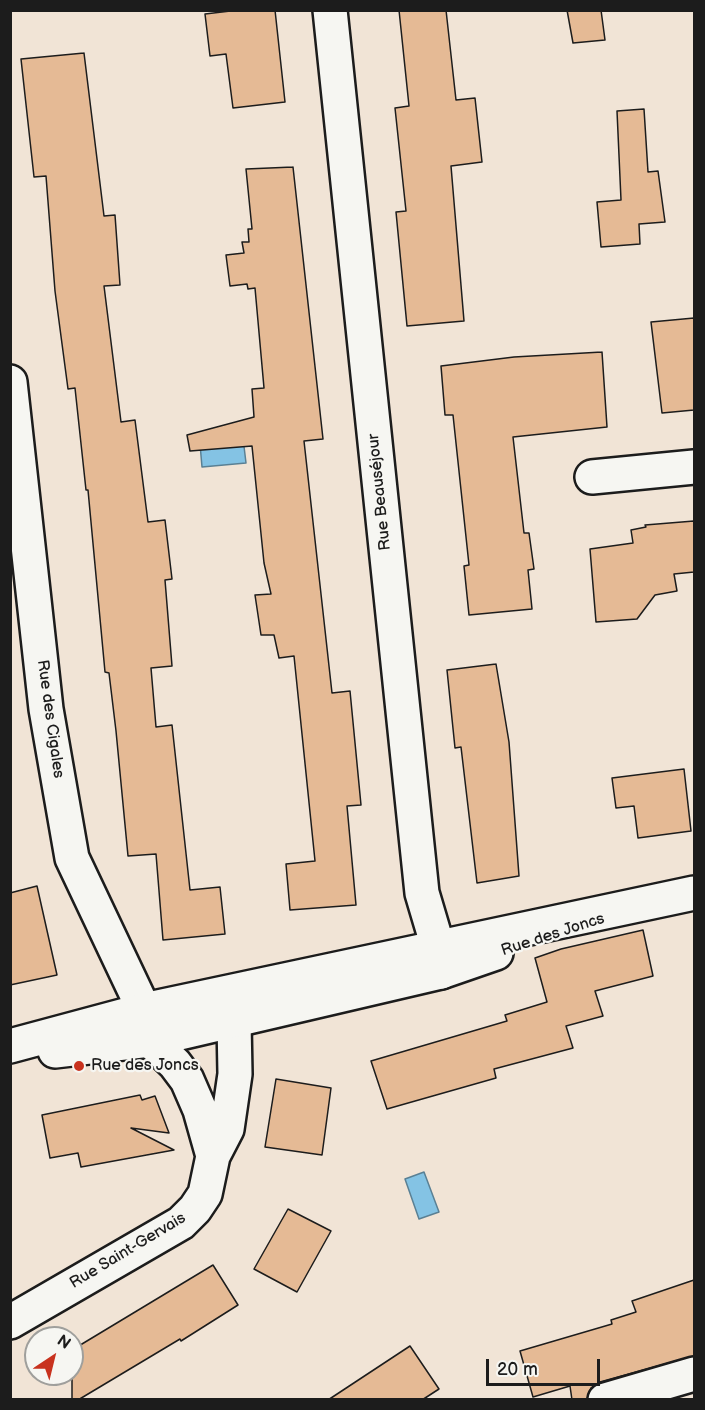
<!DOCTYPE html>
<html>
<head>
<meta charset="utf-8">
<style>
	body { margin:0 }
	#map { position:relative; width:705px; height:1410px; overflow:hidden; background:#f1e4d6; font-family:"Balsamiq Sans",sans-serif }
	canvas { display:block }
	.frame { position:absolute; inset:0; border:12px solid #1c1c1c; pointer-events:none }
	.north { position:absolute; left:24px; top:1326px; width:60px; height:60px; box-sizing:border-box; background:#f6f6f2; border:2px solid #9f9f9c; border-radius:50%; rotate:35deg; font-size:16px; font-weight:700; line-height:24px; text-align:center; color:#1c1c1c }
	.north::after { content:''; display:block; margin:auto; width:21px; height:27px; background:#c8321e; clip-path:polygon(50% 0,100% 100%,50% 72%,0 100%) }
	.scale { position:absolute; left:486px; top:1359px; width:114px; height:27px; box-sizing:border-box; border:3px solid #1c1c1c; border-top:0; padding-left:8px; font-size:18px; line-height:21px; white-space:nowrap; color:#1c1c1c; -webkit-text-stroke:4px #f6f6f2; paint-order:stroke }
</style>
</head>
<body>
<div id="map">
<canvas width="705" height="1410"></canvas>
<div class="frame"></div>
<div class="north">N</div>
<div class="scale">20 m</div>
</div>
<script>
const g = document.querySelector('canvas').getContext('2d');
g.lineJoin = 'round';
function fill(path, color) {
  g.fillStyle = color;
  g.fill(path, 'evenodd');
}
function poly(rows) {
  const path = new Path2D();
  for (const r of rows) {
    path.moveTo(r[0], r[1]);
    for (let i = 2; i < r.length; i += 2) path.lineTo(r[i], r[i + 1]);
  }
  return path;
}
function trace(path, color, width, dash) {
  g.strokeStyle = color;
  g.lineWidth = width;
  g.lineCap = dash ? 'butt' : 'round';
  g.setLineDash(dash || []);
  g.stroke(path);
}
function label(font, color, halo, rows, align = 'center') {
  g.font = font + ' "Balsamiq Sans",sans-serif';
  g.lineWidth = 4.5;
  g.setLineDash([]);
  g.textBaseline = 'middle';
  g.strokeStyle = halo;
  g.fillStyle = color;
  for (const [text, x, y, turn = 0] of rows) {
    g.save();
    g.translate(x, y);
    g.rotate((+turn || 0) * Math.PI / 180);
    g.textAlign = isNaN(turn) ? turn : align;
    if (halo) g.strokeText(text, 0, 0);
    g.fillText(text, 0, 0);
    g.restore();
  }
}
const water = poly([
	[243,438,246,463,202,467,200,444,243,438],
	[424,1172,439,1212,419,1219,405,1179,424,1172]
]);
fill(water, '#84c3e4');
trace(water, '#5a8094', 1.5);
const building = poly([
	[239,10,275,10,285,102,233,108,226,54,210,56,205,14,239,10],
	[399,10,446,10,456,100,475,98,482,162,451,166,464,321,407,326,396,212,406,211,395,108,409,106,399,10],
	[567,10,601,10,605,40,573,43,567,10],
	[84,53,104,216,115,215,120,285,104,286,121,422,135,420,148,522,165,520,172,579,165,580,172,666,151,668,156,727,172,725,190,890,220,887,225,934,163,940,156,854,128,856,116,731,109,673,105,672,88,490,86,490,75,388,68,389,55,291,46,176,34,177,21,59,84,53],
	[644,109,648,172,658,171,665,222,639,224,640,244,601,247,597,202,621,200,617,111,644,109],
	[293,167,323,439,304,441,332,693,350,691,361,805,347,806,356,905,290,910,286,864,315,861,294,656,279,658,274,635,261,635,255,595,271,594,264,563,252,446,190,451,187,435,254,417,252,389,264,388,255,288,248,289,247,284,230,286,226,255,244,253,242,242,249,242,248,229,252,229,246,169,293,167],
	[694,318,694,410,662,413,651,322,694,318],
	[602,352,607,427,513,437,524,533,529,533,534,569,528,570,532,609,469,615,464,566,469,565,453,415,445,415,441,366,514,357,602,352],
	[694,521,694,572,674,574,677,591,655,595,637,619,596,622,590,549,633,543,631,530,646,527,645,525,694,521],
	[496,664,509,742,519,876,477,883,461,747,455,748,447,670,496,664],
	[684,769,691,831,638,838,634,806,616,808,612,778,684,769],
	[37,886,57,975,10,985,10,893,37,886],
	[643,930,653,976,595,991,603,1016,566,1026,573,1048,494,1069,496,1078,387,1109,371,1061,507,1021,505,1015,547,1002,535,958,561,949,643,930],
	[276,1079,331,1088,322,1155,265,1147,276,1079],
	[140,1095,142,1100,155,1096,169,1133,131,1128,174,1150,81,1167,78,1153,50,1158,42,1115,140,1095],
	[288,1209,331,1231,297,1292,254,1269,288,1209],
	[213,1265,238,1305,181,1341,180,1339,78,1400,72,1400,72,1350,213,1265],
	[694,1280,694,1356,600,1382,591,1388,587,1400,572,1400,570,1386,533,1397,520,1351,612,1324,611,1320,636,1312,632,1301,694,1280],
	[410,1346,439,1389,422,1400,328,1400,410,1346]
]);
fill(building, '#e5ba95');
trace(building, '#1c1c1c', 1.5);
const street = poly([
	[330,10,422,893,438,947,441,972],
	[10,382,46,709,72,858,144,1010,150,1040,175,1064,187,1080,200,1110,213,1156],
	[592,477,694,467],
	[10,1322,181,1223,195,1209,205,1194,213,1156,227,1129,235,1074,234,1022,221,996],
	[605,1400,694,1374]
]);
const secondary = poly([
	[10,1046,144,1010,694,893],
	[55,1051,150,1040,441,972,496,953]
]);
trace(street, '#1c1c1c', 38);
trace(secondary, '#1c1c1c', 38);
trace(street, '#f6f6f2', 33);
trace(secondary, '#f6f6f2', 33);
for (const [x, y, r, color] of [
	[79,1066,6,"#c8321e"]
]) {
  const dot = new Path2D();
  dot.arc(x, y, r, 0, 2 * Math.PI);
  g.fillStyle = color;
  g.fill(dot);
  trace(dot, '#f6f6f2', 2);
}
label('16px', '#1c1c1c', '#f6f6f2', [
	["Rue Beauséjour",380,492,-96],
	["Rue des Cigales",50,719,82],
	["Rue des Joncs",553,935,-18],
	["Rue Saint-Gervais",128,1251,-31]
]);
label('16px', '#1c1c1c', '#f6f6f2', [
	["Rue des Joncs",91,1066]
], 'left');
</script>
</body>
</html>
